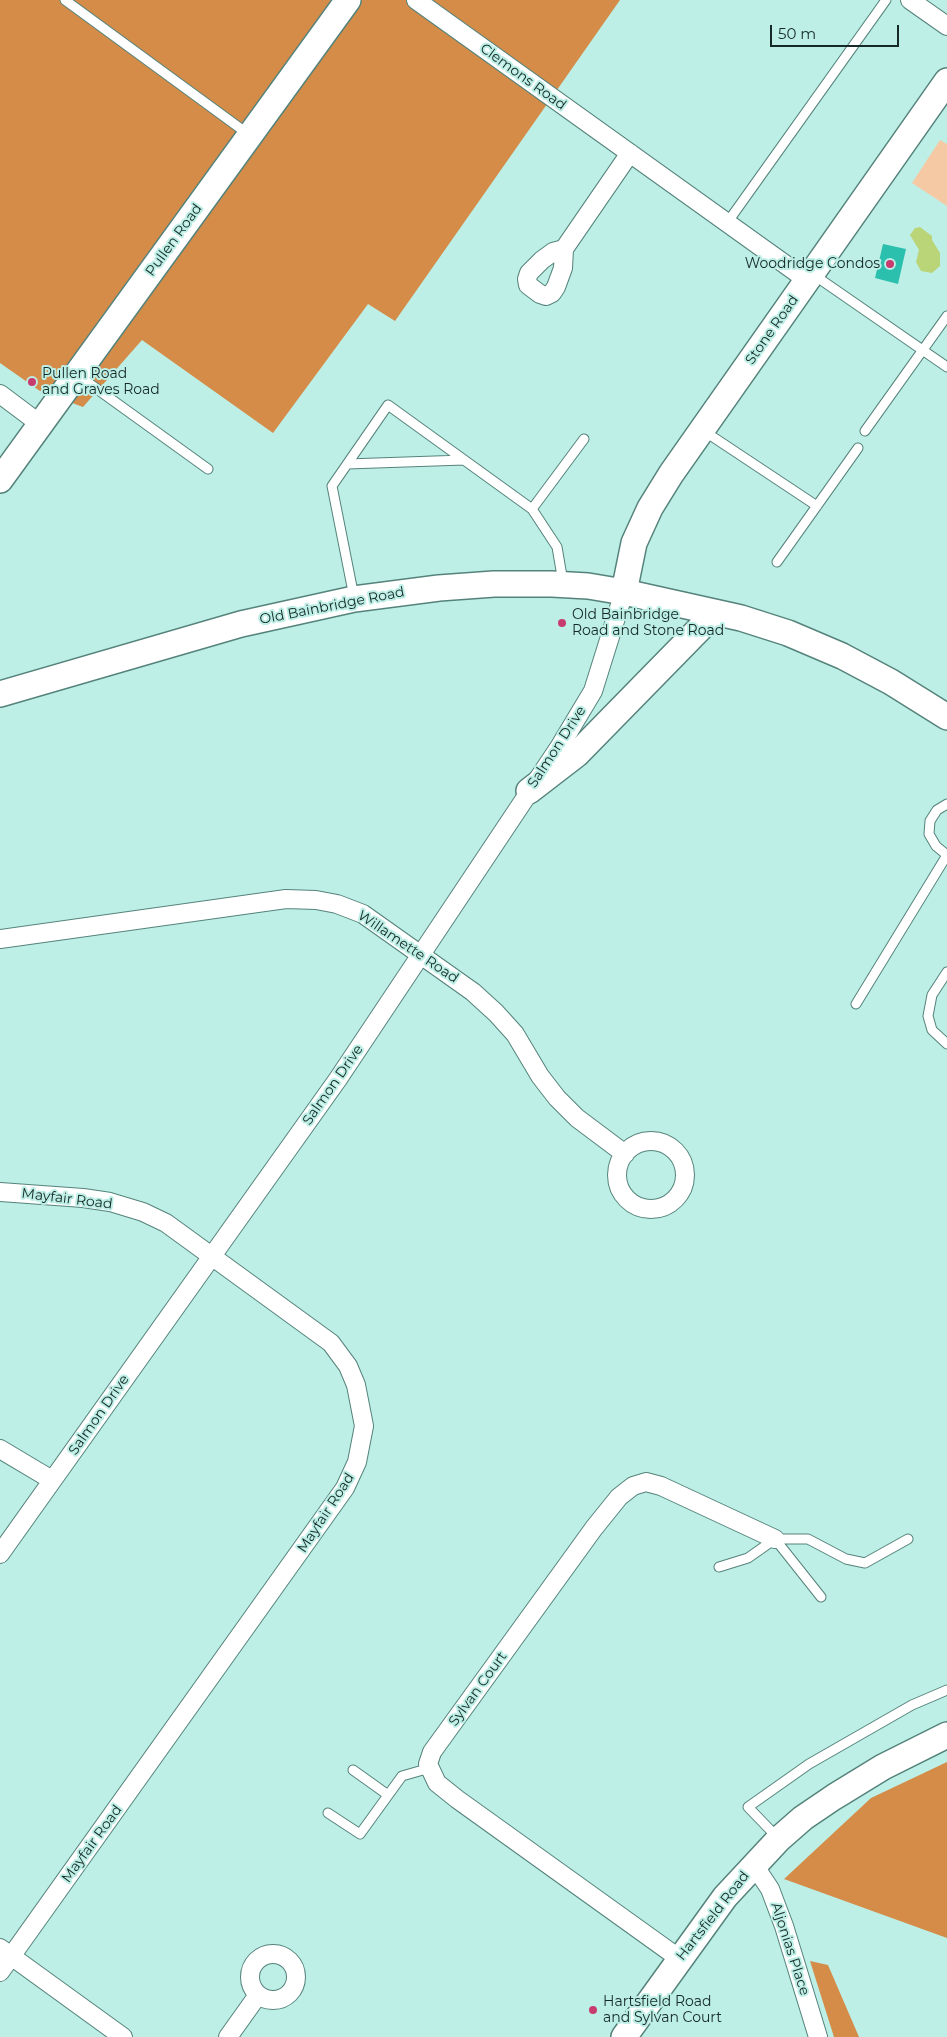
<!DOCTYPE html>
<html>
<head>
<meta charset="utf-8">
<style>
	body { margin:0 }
	#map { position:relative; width:947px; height:2037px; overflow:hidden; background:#bdefe6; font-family:Montserrat,sans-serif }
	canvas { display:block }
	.scale { position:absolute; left:770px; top:25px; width:129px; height:22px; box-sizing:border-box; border:2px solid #152926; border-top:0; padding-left:6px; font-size:15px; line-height:18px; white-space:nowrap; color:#152926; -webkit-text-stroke:4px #bdefe6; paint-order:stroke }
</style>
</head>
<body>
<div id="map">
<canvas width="947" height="2037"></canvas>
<div class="scale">50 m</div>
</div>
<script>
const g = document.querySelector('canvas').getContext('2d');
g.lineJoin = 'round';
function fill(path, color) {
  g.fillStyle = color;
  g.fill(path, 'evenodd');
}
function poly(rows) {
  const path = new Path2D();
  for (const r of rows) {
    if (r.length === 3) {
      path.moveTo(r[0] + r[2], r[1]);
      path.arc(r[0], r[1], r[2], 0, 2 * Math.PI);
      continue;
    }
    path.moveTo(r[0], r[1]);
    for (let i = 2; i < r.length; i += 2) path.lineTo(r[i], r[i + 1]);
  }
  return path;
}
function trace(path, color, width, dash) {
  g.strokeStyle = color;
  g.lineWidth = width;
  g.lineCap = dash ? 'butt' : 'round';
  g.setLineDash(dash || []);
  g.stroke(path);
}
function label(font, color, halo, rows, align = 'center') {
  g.font = font + ' Montserrat,sans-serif';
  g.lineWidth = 4;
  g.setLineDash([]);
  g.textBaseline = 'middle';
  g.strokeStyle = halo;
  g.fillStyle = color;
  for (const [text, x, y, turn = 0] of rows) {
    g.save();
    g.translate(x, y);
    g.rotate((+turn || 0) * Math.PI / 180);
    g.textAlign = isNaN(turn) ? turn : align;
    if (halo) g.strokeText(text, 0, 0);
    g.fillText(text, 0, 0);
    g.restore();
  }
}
fill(poly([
	[940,140,947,144,947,206,912,183]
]), '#f5c9a3');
fill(poly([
	[0,0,620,0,395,321,368,304,273,433,142,340,83,407,40,391,0,363],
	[947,1762,947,1938,784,1879,871,1798],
	[810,1961,828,1965,859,2037,834,2037]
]), '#d48c48');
fill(poly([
	[920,227,932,236,932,240,940,253,940,266,932,273,921,271,916,262,919,250,910,235,915,228]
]), '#bad478');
fill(poly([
	[883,244,906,249,898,284,875,278]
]), '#2bc0ad');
const lane = poly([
	[65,0,248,134],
	[727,223,886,0],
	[814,275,947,367],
	[79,376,208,469],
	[704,431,817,506],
	[865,431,947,316],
	[347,464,464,460],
	[532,509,584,439],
	[777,562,858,448],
	[354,597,332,486,388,405,532,509,557,547,563,582],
	[947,972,932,995,928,1016,932,1030,947,1044],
	[856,1004,947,855,936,846,929,834,930,821,937,810,947,804],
	[775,1539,821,1597],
	[719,1567,748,1558,775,1539,808,1539,846,1559,865,1563,908,1539],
	[353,1770,388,1795],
	[328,1813,360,1834,402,1776,430,1768],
	[777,1837,748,1807,809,1764,912,1705,947,1690]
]);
const street = poly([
	[416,0,807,280],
	[910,0,947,26],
	[564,249,553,252,542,260,529,273,527,279,528,285,540,294,546,296,552,293,556,287,563,268,564,249,630,153],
	[0,394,40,424],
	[0,939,286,899,316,900,337,904,363,914,473,992,496,1013,515,1034,540,1076,557,1098,577,1118,625,1154],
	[651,1175,34],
	[0,1192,83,1198,110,1202,143,1212,166,1223,331,1343,348,1366,356,1385,364,1426,357,1462,345,1488,0,1972],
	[0,1449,52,1480],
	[0,1554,338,1079,560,746,593,691,624,592],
	[754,1865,770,1889,784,1926,818,2037],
	[0,1948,123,2037],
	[273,1977,23],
	[680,1959,457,1799,437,1783,428,1764,432,1752,594,1528,619,1497,633,1486,646,1482,661,1486,775,1539],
	[228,2037,258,1995]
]);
const secondary = poly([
	[0,480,348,0],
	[624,592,634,543,650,508,671,474,947,81],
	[0,694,241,624,354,599,439,588,494,584,552,584,588,586,624,592,741,618,788,633,842,656,891,682,947,717],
	[529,791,577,754,715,613],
	[624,2037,725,1897,779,1839,803,1818,834,1797,883,1767,947,1735]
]);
trace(lane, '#55837b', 11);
trace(street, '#55837b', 20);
trace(secondary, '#55837b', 28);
trace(lane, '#fff', 9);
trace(street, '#fff', 18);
trace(secondary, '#fff', 25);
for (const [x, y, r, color] of [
	[890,264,5,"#c73b6f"],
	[32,382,5,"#c73b6f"],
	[562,623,5,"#c73b6f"],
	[593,2010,5,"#c73b6f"]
]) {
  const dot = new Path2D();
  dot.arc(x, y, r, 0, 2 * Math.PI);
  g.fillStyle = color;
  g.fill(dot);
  trace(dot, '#bdefe6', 2);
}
label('14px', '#152926', '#bdefe6', [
	["Clemons Road",523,77,36],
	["Pullen Road",174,240,-54],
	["Stone Road",772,330,-55],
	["Old Bainbridge Road",332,606,-11],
	["Salmon Drive",557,747,-57],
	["Willamette Road",408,947,34],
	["Salmon Drive",333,1085,-55],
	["Mayfair Road",67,1199,7],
	["Salmon Drive",99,1415,-55],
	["Mayfair Road",326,1513,-57],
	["Sylvan Court",478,1689,-54],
	["Mayfair Road",92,1844,-54],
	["Hartsfield Road",713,1916,-52],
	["Aljonias Place",790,1949,72]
]);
label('14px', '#152926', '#bdefe6', [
	["Woodridge Condos",880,264,"right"],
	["Pullen Road",42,374],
	["and Graves Road",42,390],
	["Old Bainbridge",572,615],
	["Road and Stone Road",572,631],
	["Hartsfield Road",603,2002],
	["and Sylvan Court",603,2018]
], 'left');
</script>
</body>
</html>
